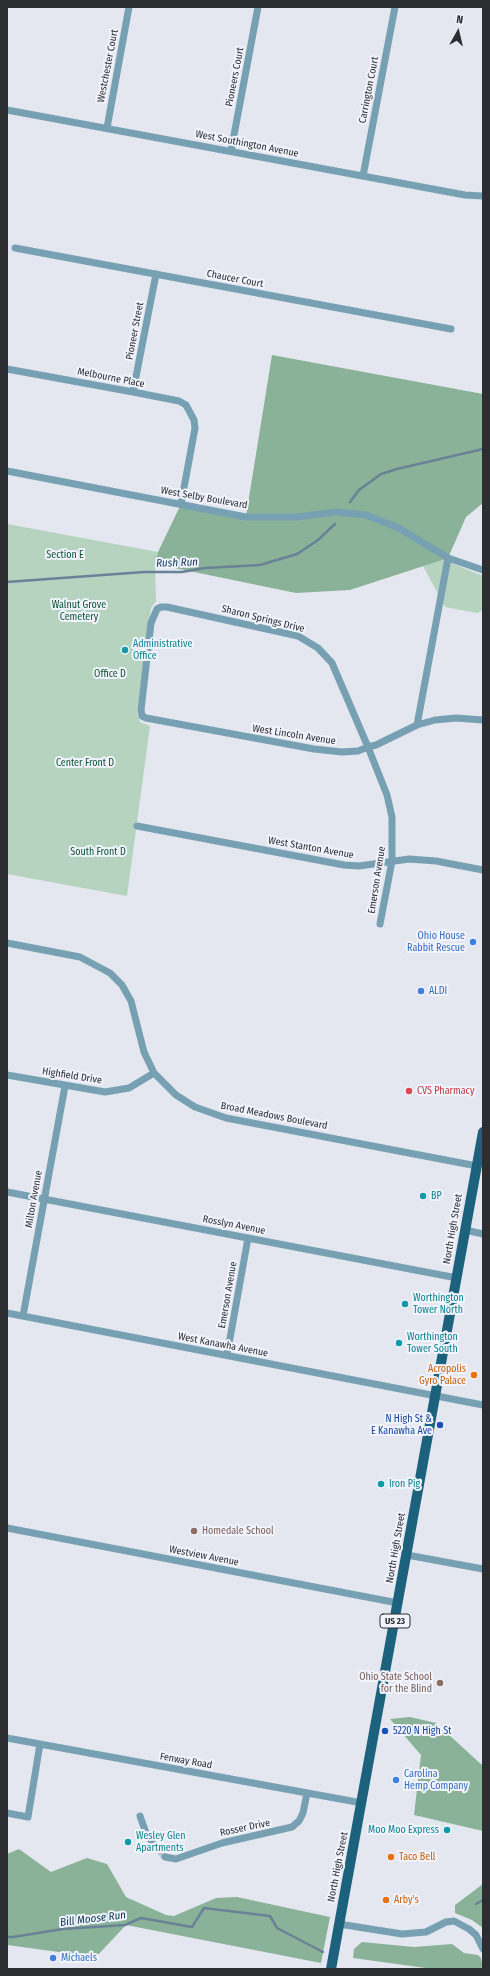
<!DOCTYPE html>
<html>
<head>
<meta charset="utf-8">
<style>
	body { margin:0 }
	#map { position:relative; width:490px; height:1976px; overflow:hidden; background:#e4e7ef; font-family:"Fira Sans Condensed",sans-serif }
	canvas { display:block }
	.frame { position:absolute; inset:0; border:8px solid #2c2d30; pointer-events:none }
	.north { position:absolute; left:438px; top:12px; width:40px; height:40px; -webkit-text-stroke:3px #f1f4fd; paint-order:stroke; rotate:8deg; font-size:11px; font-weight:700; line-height:16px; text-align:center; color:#2c2d30 }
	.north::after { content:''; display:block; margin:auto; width:14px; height:18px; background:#2c2d30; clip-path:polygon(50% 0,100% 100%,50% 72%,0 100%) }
</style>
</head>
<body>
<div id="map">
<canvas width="490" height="1976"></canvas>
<div class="frame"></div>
<div class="north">N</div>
</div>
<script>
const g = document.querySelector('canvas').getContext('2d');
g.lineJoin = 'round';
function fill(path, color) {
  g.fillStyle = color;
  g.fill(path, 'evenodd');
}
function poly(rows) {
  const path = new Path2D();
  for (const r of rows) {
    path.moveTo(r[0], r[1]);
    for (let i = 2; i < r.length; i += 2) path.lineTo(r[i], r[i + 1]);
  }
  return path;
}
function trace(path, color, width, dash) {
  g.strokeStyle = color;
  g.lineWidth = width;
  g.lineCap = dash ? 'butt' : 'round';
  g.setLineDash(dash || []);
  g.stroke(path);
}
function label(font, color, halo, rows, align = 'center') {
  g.font = font + ' "Fira Sans Condensed",sans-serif';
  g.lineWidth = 4;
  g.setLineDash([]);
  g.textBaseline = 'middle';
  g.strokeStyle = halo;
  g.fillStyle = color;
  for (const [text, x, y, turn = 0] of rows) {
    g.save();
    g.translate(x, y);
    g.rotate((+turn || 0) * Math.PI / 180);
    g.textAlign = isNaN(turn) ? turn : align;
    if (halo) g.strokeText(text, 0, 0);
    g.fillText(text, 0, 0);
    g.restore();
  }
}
fill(poly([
	[7,524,158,552,155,564,156,601,151,608,137,713,140,722,150,726,127,896,7,874],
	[427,553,483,576,483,610,477,613,445,607,423,566]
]), '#b5d3bf');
fill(poly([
	[272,355,483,394,483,503,466,517,448,558,350,590,296,593,155,564,158,552,181,504,246,516],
	[410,1717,436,1723,483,1766,483,1831,414,1815,421,1755,390,1719],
	[19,1849,51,1872,87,1858,107,1864,126,1897,166,1915,174,1916,216,1898,237,1897,330,1917,321,1963,126,1925,96,1957,7,1945,7,1854],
	[483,1884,483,1928,472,1920,455,1913,455,1905],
	[362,1942,414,1947,452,1944,464,1953,478,1955,481,1958,483,1969,433,1969,353,1958,354,1949]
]), '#8ab298');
trace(poly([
	[350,502,359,490,381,474,397,469,483,449],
	[7,582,144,572,182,572,205,568,260,565,297,554,318,540,335,524],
	[476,1904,483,1900],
	[7,1937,13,1937,63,1929,125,1925,141,1918,192,1927,204,1908,270,1916,277,1928,323,1952]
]), '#6a8298', 2.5);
trace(poly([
	[153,1843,165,1857]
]), '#bfc2c9', 7, [7, 3.5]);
trace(poly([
	[7,110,465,195,483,196],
	[107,128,129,7],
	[231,151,258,7],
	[363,176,395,7],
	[15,248,451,329],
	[7,369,133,392,179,401,186,405,194,420,195,428,181,504],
	[133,392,156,274],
	[7,471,246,517,297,517,336,512,366,515,399,528,448,558,483,570],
	[417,725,448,558],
	[137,826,344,865,359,866,409,859,436,861,483,870],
	[380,924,392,861,392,817,387,795,368,747,332,663,318,648,298,636,167,607,161,607,157,609,151,623,141,710,142,716,146,718,314,749,342,752,358,751,368,747,376,745,417,725,435,720,456,718,483,720],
	[7,943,80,957,110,973,122,985,131,1001,144,1052,154,1073,176,1095,195,1107,226,1118,477,1166],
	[7,1075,105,1092,129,1088,154,1073],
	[7,1192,457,1278],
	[465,1230,483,1234],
	[7,1313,483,1405],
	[23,1316,65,1086],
	[227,1355,248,1238],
	[7,1528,398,1603],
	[407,1555,483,1569],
	[7,1738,362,1803],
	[7,1813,28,1817,40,1744],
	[140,1816,146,1833,153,1843],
	[165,1857,176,1859,222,1843,292,1827,299,1821,303,1813,307,1793],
	[339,1924,402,1934,426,1932,446,1922,454,1921,469,1929,476,1935,483,1949]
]), '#77a1b3', 7);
trace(poly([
	[331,1969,483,1132]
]), '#1c627c', 10);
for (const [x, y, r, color] of [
	[125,650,4,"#0f9aa8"],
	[473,942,4,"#3f7fe0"],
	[421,991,4,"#3f7fe0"],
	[409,1091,4,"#e0444e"],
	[423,1196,4,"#0f9aa8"],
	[405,1304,4,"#0f9aa8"],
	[399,1343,4,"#0f9aa8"],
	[474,1375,4,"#e8710a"],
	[440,1425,4,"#1a4fb4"],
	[381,1484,4,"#0f9aa8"],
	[194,1531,4,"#8d6e63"],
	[440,1683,4,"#8d6e63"],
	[385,1731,4,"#1a4fb4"],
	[396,1780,4,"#3f7fe0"],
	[447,1830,4,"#0f9aa8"],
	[128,1842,4,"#0f9aa8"],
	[391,1857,4,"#e8710a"],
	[386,1900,4,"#e8710a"],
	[53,1958,4,"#3f7fe0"]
]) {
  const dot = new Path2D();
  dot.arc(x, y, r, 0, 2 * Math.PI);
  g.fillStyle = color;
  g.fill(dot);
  trace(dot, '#f1f4fd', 1.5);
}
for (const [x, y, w] of [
	[395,1621,30]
]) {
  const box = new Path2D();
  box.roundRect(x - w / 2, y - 7, w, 14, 3);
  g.fillStyle = '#f1f4fd';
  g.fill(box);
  trace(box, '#2c2d30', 1);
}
label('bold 9px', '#2c2d30', null, [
	["US 23",395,1621]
]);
label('10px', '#2c2d30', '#f1f4fd', [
	["Westchester Court",108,66,-79],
	["Pioneers Court",235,77,-79],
	["Carrington Court",369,90,-79],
	["West Southington Avenue",247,144,11],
	["Chaucer Court",235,279,11],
	["Pioneer Street",135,331,-79],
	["Melbourne Place",111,378,11],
	["West Selby Boulevard",204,498,10],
	["Sharon Springs Drive",263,619,14],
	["West Lincoln Avenue",294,735,9],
	["West Stanton Avenue",311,848,10],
	["Emerson Avenue",377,880,-81],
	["Highfield Drive",72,1076,9],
	["Broad Meadows Boulevard",274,1116,11],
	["Milton Avenue",34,1199,-80],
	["Rosslyn Avenue",234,1225,11],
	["North High Street",453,1229,-80],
	["Emerson Avenue",228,1295,-80],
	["West Kanawha Avenue",223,1345,11],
	["North High Street",396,1548,-80],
	["Westview Avenue",204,1556,11],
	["Fenway Road",186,1761,10],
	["Rosser Drive",245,1828,-12],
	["North High Street",338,1867,-79]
]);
label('10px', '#0e5230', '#f1f4fd', [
	["Section E",65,555],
	["Walnut Grove",79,605],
	["Cemetery",79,617],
	["Office D",110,674],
	["Center Front D",85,763],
	["South Front D",98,852]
]);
label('10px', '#0d838f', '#f1f4fd', [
	["Administrative",133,644],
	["Office",133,656],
	["BP",431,1196],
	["Worthington",413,1298],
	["Tower North",413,1310],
	["Worthington",407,1337],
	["Tower South",407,1349],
	["Iron Pig",389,1484],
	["Moo Moo Express",439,1830,"right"],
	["Wesley Glen",136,1836],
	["Apartments",136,1848]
], 'left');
label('10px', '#366cbe', '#f1f4fd', [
	["Ohio House",465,936,"right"],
	["Rabbit Rescue",465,948,"right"],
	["ALDI",429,991],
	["Carolina",404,1774],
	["Hemp Company",404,1786],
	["Michaels",61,1958]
], 'left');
label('10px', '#be3a42', '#f1f4fd', [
	["CVS Pharmacy",417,1091]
], 'left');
label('10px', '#c56008', '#f1f4fd', [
	["Acropolis",466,1369,"right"],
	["Gyro Palace",466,1381,"right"],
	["Taco Bell",399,1857],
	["Arby's",394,1900]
], 'left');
label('10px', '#164399', '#f1f4fd', [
	["N High St &",432,1419],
	["E Kanawha Ave",432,1431],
	["5220 N High St",393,1731,"left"]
], 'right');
label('10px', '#785e54', '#f1f4fd', [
	["Homedale School",202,1531],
	["Ohio State School",432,1677,"right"],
	["for the Blind",432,1689,"right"]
], 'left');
label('italic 11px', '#08324f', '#f1f4fd', [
	["Rush Run",177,563,-2],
	["Bill Moose Run",93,1919,-7]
]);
</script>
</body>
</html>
